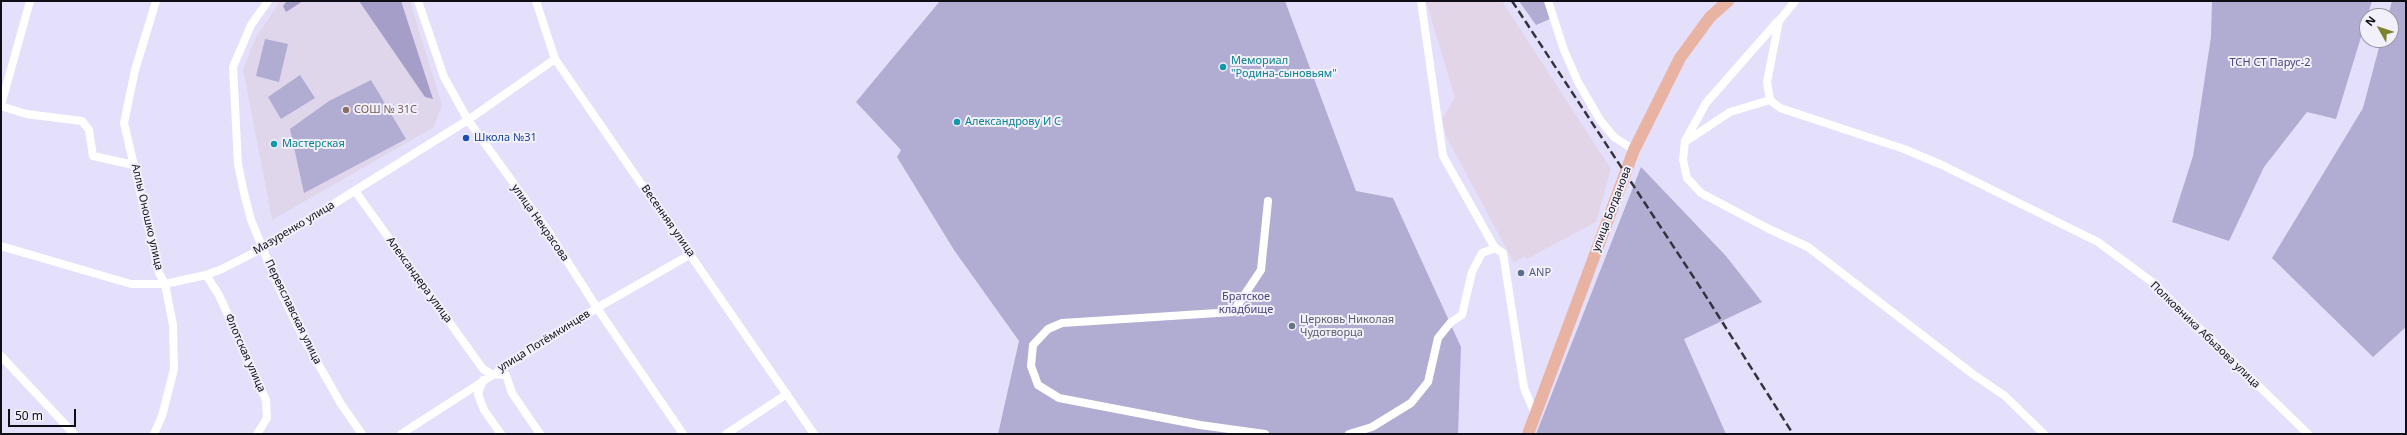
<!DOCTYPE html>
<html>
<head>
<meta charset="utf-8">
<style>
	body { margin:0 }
	#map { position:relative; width:2407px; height:435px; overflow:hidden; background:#e4e0fc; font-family:"Noto Sans",sans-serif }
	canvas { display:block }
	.frame { position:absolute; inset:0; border:2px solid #0f0e17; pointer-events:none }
	.north { position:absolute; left:2359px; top:8px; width:40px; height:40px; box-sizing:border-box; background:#f1f0fb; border:1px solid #9796a0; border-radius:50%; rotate:309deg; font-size:11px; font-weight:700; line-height:16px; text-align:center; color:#0f0e17 }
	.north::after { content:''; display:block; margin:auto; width:14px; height:18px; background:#7d822c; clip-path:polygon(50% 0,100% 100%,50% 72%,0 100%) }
	.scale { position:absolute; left:8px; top:409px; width:68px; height:18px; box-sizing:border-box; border:2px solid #0f0e17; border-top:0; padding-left:5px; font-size:12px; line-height:14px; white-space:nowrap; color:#0f0e17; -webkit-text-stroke:3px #f1f0fb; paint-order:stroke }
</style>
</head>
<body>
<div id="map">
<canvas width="2407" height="435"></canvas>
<div class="frame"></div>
<div class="north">N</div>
<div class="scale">50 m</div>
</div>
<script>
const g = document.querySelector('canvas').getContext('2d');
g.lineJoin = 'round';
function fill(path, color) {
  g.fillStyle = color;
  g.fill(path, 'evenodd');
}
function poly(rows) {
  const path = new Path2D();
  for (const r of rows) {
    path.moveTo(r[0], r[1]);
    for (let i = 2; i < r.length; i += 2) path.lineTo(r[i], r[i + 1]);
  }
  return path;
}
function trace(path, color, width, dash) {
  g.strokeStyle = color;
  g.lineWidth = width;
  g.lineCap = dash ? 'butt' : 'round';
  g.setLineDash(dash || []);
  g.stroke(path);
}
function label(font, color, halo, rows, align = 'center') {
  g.font = font + ' "Noto Sans",sans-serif';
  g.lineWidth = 4;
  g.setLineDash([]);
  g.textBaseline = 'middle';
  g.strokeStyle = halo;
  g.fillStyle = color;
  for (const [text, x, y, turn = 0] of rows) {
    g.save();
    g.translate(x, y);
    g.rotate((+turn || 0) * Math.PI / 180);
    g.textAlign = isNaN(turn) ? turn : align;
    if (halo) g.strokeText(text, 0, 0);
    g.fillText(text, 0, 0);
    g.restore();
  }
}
fill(poly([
	[1426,1,1502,1,1611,169,1596,222,1527,259,1525,256,1514,263,1446,136,1442,119,1455,98]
]), '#e3d5e8');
fill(poly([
	[280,1,410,1,442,105,434,127,272,220,243,69,255,39]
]), '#dfd6eb');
fill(poly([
	[940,1,1285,1,1356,191,1393,198,1461,347,1458,434,998,434,1019,341,954,250,897,157,901,150,856,102],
	[1519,1,1545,1,1550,19,1536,25],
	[2212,1,2372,1,2336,119,2307,112,2264,167,2229,241,2172,222,2193,156,2211,37],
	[2392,1,2406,1,2406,327,2373,357,2272,258,2363,108,2381,40,2391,40,2391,16,2388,16],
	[265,39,288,44,279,82,256,76],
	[300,75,315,98,281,119,268,97],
	[371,80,406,139,304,193,290,129,329,101],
	[1641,167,1726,256,1762,302,1684,339,1726,434,1536,434]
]), '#b1acd2');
fill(poly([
	[287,1,303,1,286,12,283,6],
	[359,1,401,1,433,99,425,97]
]), '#a59ec9');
trace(poly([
	[268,1,251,25,233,67,238,164,244,193,251,220,278,286,303,337,341,404,362,434],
	[418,1,444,77,468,120,548,231,597,308,683,434],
	[536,1,555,59,814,434],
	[1421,1,1443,156,1495,248],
	[1548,1,1564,50,1578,82,1600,120,1614,137,1634,150],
	[1795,1,1779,21,1767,82,1770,100,1780,108,1904,149,1942,165,2098,242,2152,282,2308,434],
	[1778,21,1706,103,1685,141,1683,160,1687,178,1701,193,1769,229,1808,247,1974,375,2005,396,2044,434],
	[1,105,30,1],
	[1,106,26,114,82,121,89,130,93,156,134,165],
	[1688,140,1730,112,1770,100],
	[355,191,483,369,491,374,506,375,512,393,540,434],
	[1,246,131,284,165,284,206,275,222,269,263,248,468,120,555,59],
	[206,275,219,295,266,400,267,418,257,434],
	[1,356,74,434],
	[483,380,478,394,484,410,501,434],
	[154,434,162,416,174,369,173,325,165,284,159,273,124,123,135,70,156,1],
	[401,434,597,308,691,254],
	[726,434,787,394],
	[1265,434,1200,425,1059,398,1038,385,1031,366,1033,345,1048,329,1062,323,1233,312,1261,270,1268,201],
	[1349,434,1372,427,1411,403,1428,382,1438,338,1451,322,1462,315,1472,272,1482,253,1495,248,1503,253,1524,388,1535,414]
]), '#fff', 8);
trace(poly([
	[1528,434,1634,150,1680,58,1710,17,1728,1]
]), '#e9b3a3', 12);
trace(poly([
	[1512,1,1702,290,1793,434]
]), '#34323e', 2.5, [8, 4]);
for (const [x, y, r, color] of [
	[1223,67,4,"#0f9aa8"],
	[346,110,4,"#8d6e63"],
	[957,122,4,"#0f9aa8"],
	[466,138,4,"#1a4fb4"],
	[274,144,4,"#0f9aa8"],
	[1521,273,4,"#5c6f8a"],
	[1292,326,4,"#6b7280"]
]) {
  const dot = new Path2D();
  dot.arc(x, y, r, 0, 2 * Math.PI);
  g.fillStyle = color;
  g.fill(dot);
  trace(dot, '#f1f0fb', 1.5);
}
label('11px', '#0d838f', '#f1f0fb', [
	["Мемориал",1231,61],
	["\"Родина-сыновьям\"",1231,74],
	["Александрову И С",965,122],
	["Мастерская",282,144]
], 'left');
label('11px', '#4f437c', '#f1f0fb', [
	["ТСН СТ Парус-2",2270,63],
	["Братское",1246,297],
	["кладбище",1246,310]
]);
label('11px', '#785e54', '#f1f0fb', [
	["СОШ № 31С",354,110]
], 'left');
label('11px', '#164399', '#f1f0fb', [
	["Школа №31",474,138]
], 'left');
label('11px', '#0f0e17', '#f1f0fb', [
	["улица Богданова",1612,209,-69],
	["Аллы Оношко улица",147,217,77],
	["Весенняя улица",668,221,55],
	["улица Некрасова",540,223,55],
	["Мазуренко улица",294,228,-31],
	["Александера улица",419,280,54],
	["Переяславская улица",293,312,64],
	["Полковника Абызова улица",2205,335,44],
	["улица Потёмкинцев",544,341,-32],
	["Флотская улица",245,353,66]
]);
label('11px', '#4e5e75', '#f1f0fb', [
	["ANP",1529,273]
], 'left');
label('11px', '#5b616d', '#f1f0fb', [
	["Церковь Николая",1300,320],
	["Чудотворца",1300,333]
], 'left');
</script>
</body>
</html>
